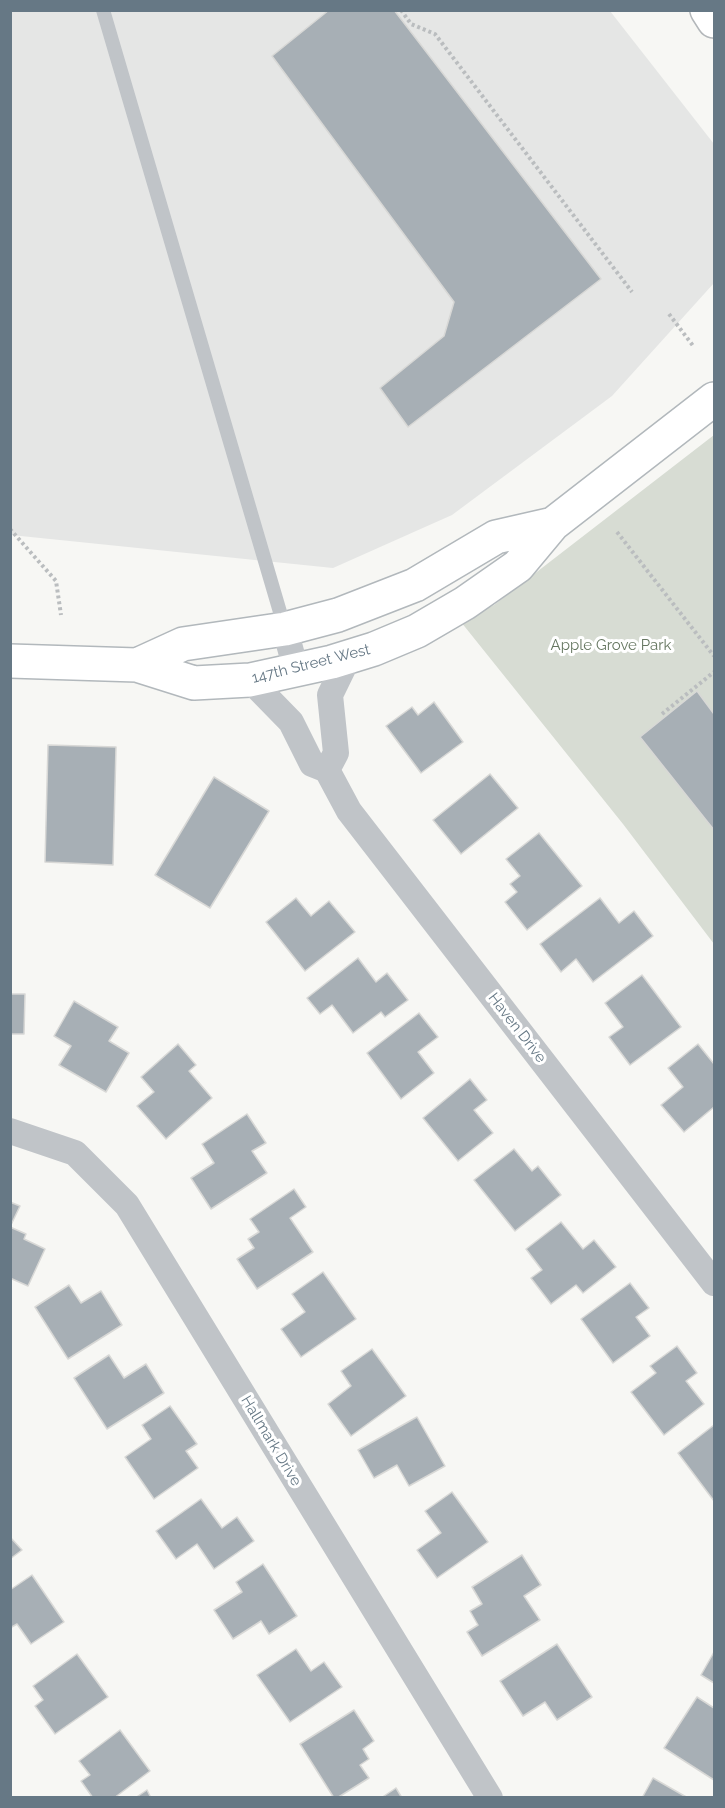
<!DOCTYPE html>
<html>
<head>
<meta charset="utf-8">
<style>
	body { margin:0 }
	#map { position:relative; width:725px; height:1808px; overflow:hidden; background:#f7f7f4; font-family:Raleway,sans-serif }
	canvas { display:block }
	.frame { position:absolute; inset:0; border:12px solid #667885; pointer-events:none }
</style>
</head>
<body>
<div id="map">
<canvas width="725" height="1808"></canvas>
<div class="frame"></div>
</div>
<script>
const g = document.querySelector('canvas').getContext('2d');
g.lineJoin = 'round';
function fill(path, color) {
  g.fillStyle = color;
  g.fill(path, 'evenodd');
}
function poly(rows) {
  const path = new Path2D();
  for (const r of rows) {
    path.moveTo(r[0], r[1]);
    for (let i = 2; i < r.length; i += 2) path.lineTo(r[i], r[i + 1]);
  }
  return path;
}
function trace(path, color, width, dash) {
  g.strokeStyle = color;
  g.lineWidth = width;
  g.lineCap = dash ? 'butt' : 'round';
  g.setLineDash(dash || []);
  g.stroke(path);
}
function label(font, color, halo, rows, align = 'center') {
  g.font = font + ' Raleway,sans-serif';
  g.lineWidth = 6;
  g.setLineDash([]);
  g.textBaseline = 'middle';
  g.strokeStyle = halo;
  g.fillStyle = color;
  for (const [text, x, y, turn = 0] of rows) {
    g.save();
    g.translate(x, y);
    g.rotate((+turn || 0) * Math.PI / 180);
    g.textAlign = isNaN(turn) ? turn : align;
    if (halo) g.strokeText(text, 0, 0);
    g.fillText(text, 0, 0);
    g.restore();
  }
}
fill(poly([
	[11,11,610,11,714,144,714,283,612,396,452,515,333,568,11,535]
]), '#e5e6e5');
fill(poly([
	[714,435,714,944,623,824,461,622,494,605]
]), '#d7dcd3');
const building = poly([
	[329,10,394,10,601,279,408,427,380,388,444,336,454,302,272,56,329,10],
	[697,691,714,714,714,830,640,737,697,691],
	[434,702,463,742,421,773,386,726,412,707,418,715,434,702],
	[48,745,116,747,113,865,45,862,48,745],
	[490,774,518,808,461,854,433,820,490,774],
	[214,777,269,811,210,908,155,875,214,777],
	[539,833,582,886,527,930,505,902,517,892,510,884,520,876,506,859,539,833],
	[296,898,311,916,329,901,355,932,305,971,266,922,296,898],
	[600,898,619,923,634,911,653,936,593,982,576,959,561,972,540,944,600,898],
	[358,958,376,982,387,973,408,1000,385,1017,381,1012,353,1033,332,1005,320,1014,307,998,358,958],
	[642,975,681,1027,630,1065,609,1037,623,1027,605,1003,642,975],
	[10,994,25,994,24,1034,10,1034,10,994],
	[74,1001,118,1027,109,1041,129,1053,106,1092,59,1065,71,1046,54,1036,74,1001],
	[419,1013,438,1037,418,1052,434,1073,401,1099,367,1053,419,1013],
	[178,1044,196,1065,189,1071,212,1098,166,1139,137,1106,154,1092,141,1077,178,1044],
	[698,1044,714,1064,714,1107,684,1132,661,1105,683,1087,668,1068,698,1044],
	[470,1079,487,1100,474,1110,493,1133,458,1161,423,1118,470,1079],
	[247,1114,266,1143,252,1151,267,1173,211,1209,191,1178,214,1163,202,1144,247,1114],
	[514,1149,532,1171,538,1166,561,1195,515,1231,474,1180,514,1149],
	[294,1189,306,1207,290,1218,313,1252,257,1289,237,1259,254,1248,248,1239,259,1232,250,1219,294,1189],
	[10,1202,20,1206,10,1227,10,1202],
	[561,1222,583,1249,594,1240,616,1267,583,1293,576,1285,551,1304,531,1278,542,1270,526,1249,561,1222],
	[10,1227,26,1234,24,1239,45,1249,28,1286,10,1278,10,1227],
	[323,1272,356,1319,301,1357,281,1329,305,1312,292,1294,323,1272],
	[630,1283,649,1308,636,1317,650,1336,613,1363,581,1319,630,1283],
	[69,1285,81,1303,101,1291,122,1325,68,1359,35,1307,69,1285],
	[677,1346,697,1373,686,1381,704,1404,664,1435,631,1392,656,1373,650,1366,677,1346],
	[372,1349,406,1396,351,1436,328,1404,351,1386,341,1371,372,1349],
	[109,1355,124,1378,146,1364,164,1393,107,1429,74,1378,109,1355],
	[170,1406,197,1444,186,1451,198,1468,154,1499,125,1457,151,1439,142,1425,170,1406],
	[417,1417,445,1466,409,1486,397,1465,374,1478,358,1450,417,1417],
	[714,1425,714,1501,678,1453,714,1425],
	[452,1492,488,1542,437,1578,417,1550,441,1533,425,1511,452,1492],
	[201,1499,222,1528,237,1517,254,1541,214,1569,197,1544,176,1559,156,1531,201,1499],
	[10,1537,22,1550,10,1559,10,1537],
	[522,1555,541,1585,524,1596,540,1620,482,1656,467,1632,478,1625,470,1611,482,1604,472,1587,522,1555],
	[263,1564,297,1616,269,1634,261,1621,233,1639,214,1610,242,1592,236,1582,263,1564],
	[32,1575,64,1622,31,1644,17,1624,10,1628,10,1590,32,1575],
	[557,1644,592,1697,557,1720,545,1702,523,1716,500,1681,557,1644],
	[296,1649,311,1671,324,1662,342,1687,290,1722,257,1675,296,1649],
	[714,1652,714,1683,701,1675,714,1652],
	[77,1654,108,1697,55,1734,35,1706,43,1700,33,1686,77,1654],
	[697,1697,714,1708,714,1780,664,1748,697,1697],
	[354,1710,374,1741,363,1749,369,1759,360,1765,369,1778,337,1798,334,1798,300,1744,354,1710],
	[120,1730,150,1771,114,1798,93,1798,81,1781,90,1775,79,1761,120,1730],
	[653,1778,688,1798,642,1798,653,1778],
	[396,1788,402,1798,381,1798,396,1788],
	[147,1790,151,1798,135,1798,147,1790]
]);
fill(building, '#a7afb5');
trace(building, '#d8d8d6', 1.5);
const secondary = poly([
	[10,661,137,665,194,683,250,680,332,662,374,649,417,631,465,603,518,566,553,524,714,399],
	[137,665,183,644,285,629,338,615,415,585,496,537,553,524]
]);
const highway = poly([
	[707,10,714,21]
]);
trace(secondary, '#b2b8bc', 36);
trace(highway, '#b3b7ba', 36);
trace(poly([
	[401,10,411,24,435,34,632,292],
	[669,314,694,347],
	[10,529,56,581,61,615],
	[617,532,714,656],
	[662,714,714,672]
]), '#babdbf', 4, [3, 3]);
trace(poly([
	[103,10,285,629]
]), '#c0c4c8', 14);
trace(poly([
	[285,629,296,670],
	[250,680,291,722,312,764,327,770,349,811,714,1283],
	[327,770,336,753,330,695,349,656],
	[10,1131,75,1153,127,1205,490,1798]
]), '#c0c4c8', 26);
trace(secondary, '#fff', 33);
trace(highway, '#fff', 33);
label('15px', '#667761', '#fff', [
	["Apple Grove Park",611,645]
]);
label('15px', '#667885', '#fff', [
	["147th Street West",311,664,-14],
	["Haven Drive",517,1028,52],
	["Hallmark Drive",271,1441,59]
]);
</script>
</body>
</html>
